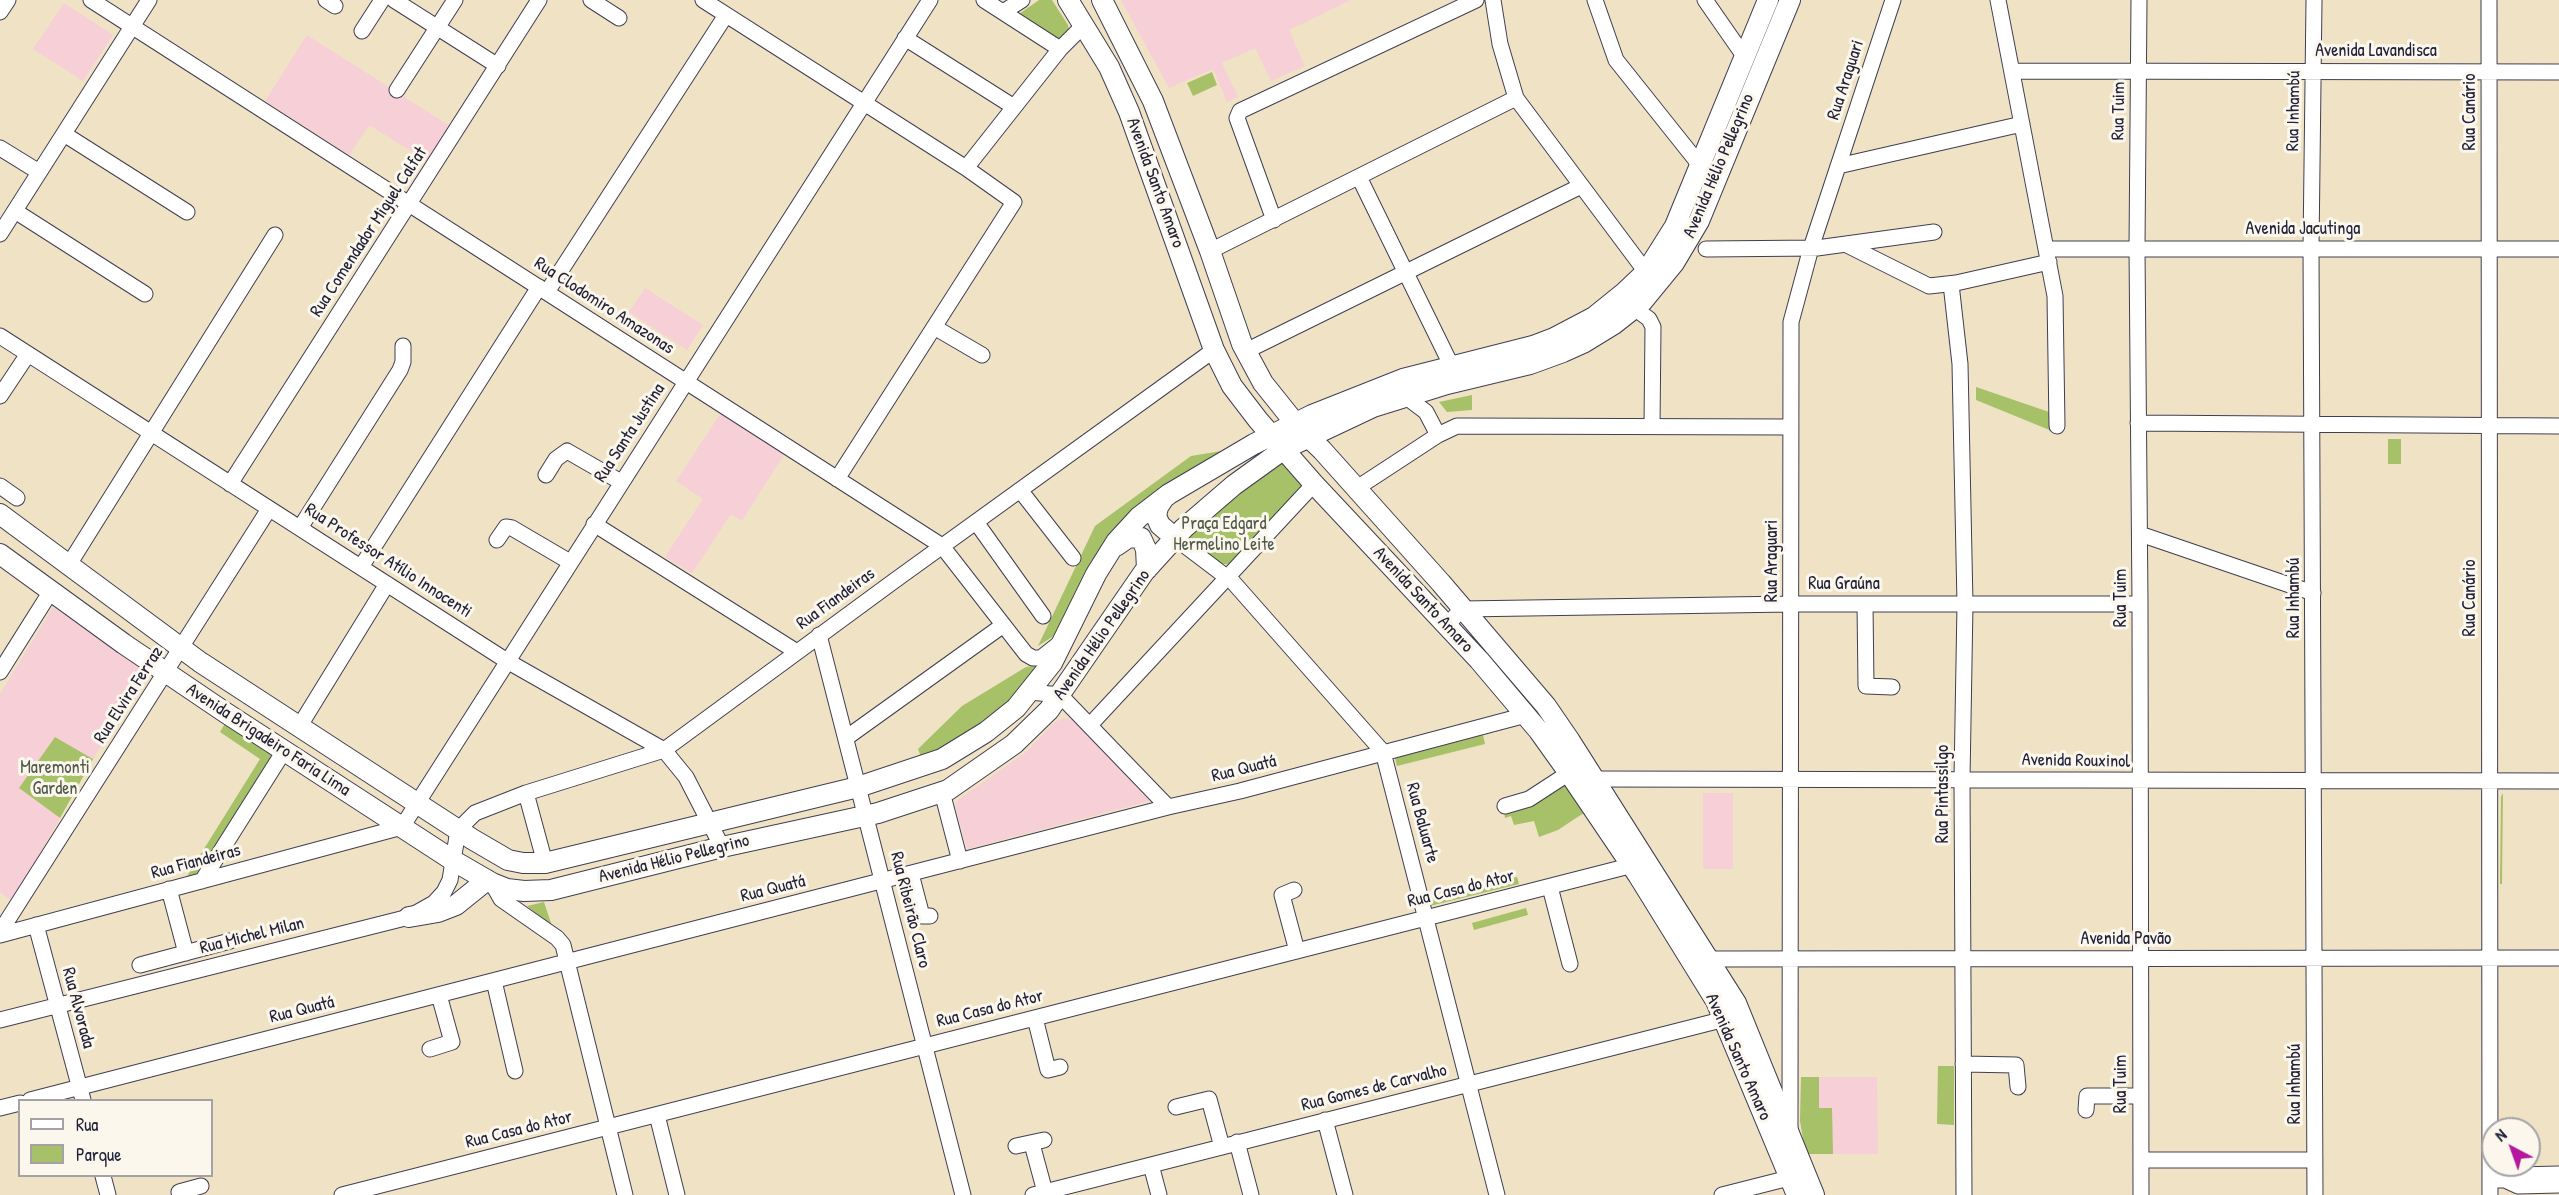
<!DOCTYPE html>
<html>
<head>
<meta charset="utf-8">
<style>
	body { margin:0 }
	#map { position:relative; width:2559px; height:1195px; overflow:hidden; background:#f0e2c4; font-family:"Patrick Hand",sans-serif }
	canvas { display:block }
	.legend { position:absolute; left:18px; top:1099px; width:195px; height:78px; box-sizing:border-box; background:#fbf7ec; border:2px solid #a4a2a5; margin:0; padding:8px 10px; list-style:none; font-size:18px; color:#22223b }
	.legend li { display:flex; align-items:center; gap:12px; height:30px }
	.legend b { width:30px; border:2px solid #a4a2a5 }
	.north { position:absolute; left:2481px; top:1117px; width:60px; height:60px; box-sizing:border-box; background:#fbf7ec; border:2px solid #a4a2a5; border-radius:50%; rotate:319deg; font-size:16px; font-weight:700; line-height:24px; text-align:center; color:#22223b }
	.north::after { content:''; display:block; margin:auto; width:21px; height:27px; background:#b5179e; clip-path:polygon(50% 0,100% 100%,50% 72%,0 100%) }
</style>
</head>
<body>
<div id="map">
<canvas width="2559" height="1195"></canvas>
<ul class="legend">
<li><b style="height:8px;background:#fff"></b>Rua</li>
<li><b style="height:16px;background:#a6c167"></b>Parque</li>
</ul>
<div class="north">N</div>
</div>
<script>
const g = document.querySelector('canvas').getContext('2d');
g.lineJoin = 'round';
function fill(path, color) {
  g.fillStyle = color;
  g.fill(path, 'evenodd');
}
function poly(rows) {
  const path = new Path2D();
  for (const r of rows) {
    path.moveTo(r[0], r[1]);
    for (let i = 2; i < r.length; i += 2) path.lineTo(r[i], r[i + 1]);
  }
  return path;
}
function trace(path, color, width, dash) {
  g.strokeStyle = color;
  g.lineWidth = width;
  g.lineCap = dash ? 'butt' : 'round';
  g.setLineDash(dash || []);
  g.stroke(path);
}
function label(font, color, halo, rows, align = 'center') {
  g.font = font + ' "Patrick Hand",sans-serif';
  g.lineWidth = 6;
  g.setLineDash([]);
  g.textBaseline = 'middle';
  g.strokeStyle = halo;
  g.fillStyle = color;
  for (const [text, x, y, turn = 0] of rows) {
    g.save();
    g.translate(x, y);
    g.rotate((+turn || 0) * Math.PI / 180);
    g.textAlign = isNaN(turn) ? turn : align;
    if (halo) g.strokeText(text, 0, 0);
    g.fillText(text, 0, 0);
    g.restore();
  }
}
fill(poly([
	[1121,0,1351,0,1289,30,1305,66,1271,81,1255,48,1222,63,1238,97,1227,102,1213,69,1169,88],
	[64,3,113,35,83,81,33,49],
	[307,35,450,126,427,161,371,126,368,127,349,155,265,101],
	[645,288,703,325,687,350,629,312],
	[721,413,785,453,742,521,731,514,692,573,665,557,703,499,676,481],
	[53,607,148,669,93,759,55,737,19,788,60,818,13,902,0,892,0,694],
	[1064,718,1073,720,1150,801,967,849,955,806,958,800,1025,753,1055,722],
	[1703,793,1733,793,1733,869,1703,869],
	[1801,1077,1877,1077,1878,1154,1808,1154,1800,1123]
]), '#f6cfd7');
fill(poly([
	[1039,0,1052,0,1068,25,1069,30,1062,41,1019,14],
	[1212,72,1217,85,1193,96,1187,83],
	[1976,387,2052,413,2052,431,1976,400],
	[1472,395,1472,410,1447,412,1439,402],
	[2388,439,2401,439,2401,464,2388,464],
	[1227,450,1157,494,1060,632,1038,646,1095,526,1191,456],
	[1283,459,1307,483,1231,565,1218,563,1183,539,1194,526],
	[1043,664,1034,679,980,731,923,762,918,749,962,706,1026,667],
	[227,720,278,752,200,876,184,881,260,759,220,732],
	[1483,735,1485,744,1397,766,1395,758],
	[55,737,93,759,60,818,19,788],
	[1566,778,1576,793,1572,796,1584,813,1573,820,1558,830,1539,837,1534,821,1514,825,1511,816,1505,818,1504,812],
	[2503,793,2502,884,2500,884,2501,797],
	[1517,877,1519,884,1430,906,1429,899],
	[544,902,552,926,527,906],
	[1526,908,1528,915,1474,930,1472,923],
	[1938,1066,1954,1066,1954,1125,1937,1124],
	[1801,1077,1819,1077,1819,1108,1832,1108,1833,1154,1808,1154,1804,1145,1800,1121]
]), '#a6c167');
const minor = poly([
	[91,0,942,546,1026,654,1033,658,1041,658,1060,643],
	[326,0,335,6],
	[394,0,498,66],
	[591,0,619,18],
	[703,0,966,168,1014,202,837,479],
	[984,0,1060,49],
	[1493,0,1500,44,1516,98,1646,272],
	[1595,0,1616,60,1699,164],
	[1705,0,1744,56],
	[1998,0,2055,296,2057,426],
	[2139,0,2137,248,2140,604,2141,1195],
	[2314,0,2311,248,2315,1195],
	[2489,0,2490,1195],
	[0,12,8,0],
	[1003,12,1022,0],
	[362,31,382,0],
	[905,38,1014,107],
	[2013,71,2559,72],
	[397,90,455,0],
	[64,134,187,212],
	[0,148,39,172],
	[1838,166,2022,124],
	[966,168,1060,49,1084,25],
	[1359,177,1452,367],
	[15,211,145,294],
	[1274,220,1237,118,1240,111,1476,0],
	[0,234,149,0],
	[1847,245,1929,286,1956,283,2049,262],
	[1706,249,1817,248,1934,232],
	[2046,249,2559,249],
	[1210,251,1516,98],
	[1951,284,1960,364,1965,604,1962,779,1964,1195],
	[547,292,726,15],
	[1634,308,1649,319,1653,327,1652,426],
	[934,327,982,355],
	[0,336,507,661,664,750,686,777,722,847],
	[1246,351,1581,186],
	[0,396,28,354],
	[1405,396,1426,412,1438,435],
	[2138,423,2559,426],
	[546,475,556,459,567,451,621,482],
	[230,484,539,0],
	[0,486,17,498],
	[1357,488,1438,435,1457,426,1791,427],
	[1020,490,1073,558],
	[976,522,1043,616],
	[594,524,797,652],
	[300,528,400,370,403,362,403,346],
	[2140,534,2313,593],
	[1175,538,1233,582,1383,752,1497,1195],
	[497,540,506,527,512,528,570,562],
	[68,566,275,235],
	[361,567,539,287],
	[1865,604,1866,686,1892,687],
	[1447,625,1462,609,1791,604,2140,604],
	[819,635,963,1195],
	[0,672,51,591],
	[1030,692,1060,695,1168,807],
	[1090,725,1314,484],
	[299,727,387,584],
	[846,738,1002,626],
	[1593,779,2559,781],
	[942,792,960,861],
	[526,793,545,863],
	[1505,806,1529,799,1569,773],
	[911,874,922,916,930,916],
	[202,881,284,751],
	[492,883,501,899,557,938,563,945,625,1195],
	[1550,887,1570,964],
	[169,889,186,953],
	[1294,890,1282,895,1297,951],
	[36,925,83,1100],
	[0,932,269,509],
	[0,935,402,827,930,0],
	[140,965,230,941],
	[1701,965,1709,959,2559,958],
	[494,981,515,1071],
	[1035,1018,1048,1070,1060,1067],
	[0,1020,409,917,434,903,444,892,450,880,458,830,475,813,526,793,664,750,894,581,1214,350],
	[430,1049,452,1042,439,995],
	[1963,1064,2016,1065,2018,1087],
	[30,1100,1168,807,1240,791,1526,715],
	[1176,1107,1209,1099,1222,1147],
	[0,1108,20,1103],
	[2086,1110,2087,1096,2141,1096],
	[657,1115,677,1195],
	[1325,1120,1345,1195],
	[1790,1129,1791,322,1811,248,1893,0],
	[1237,1142,1251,1195],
	[1032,1144,1045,1192],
	[1016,1146,1044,1140],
	[2141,1160,2315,1160],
	[1151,1165,1159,1195],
	[103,1176,108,1195],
	[2490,1180,2505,1180,2517,1175,2559,1174],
	[2505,1180,2518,1186,2559,1185],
	[180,1195,179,1192,201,1186],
	[342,1195,1641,863],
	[1033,1195,1725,1019],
	[1722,1195,1789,1178,1798,1171]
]);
const major = poly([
	[1068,0,1109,67,1129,112,1214,350,1232,386,1258,420,1314,484,1479,660,1539,731,1569,773,1638,875,1716,1001,1797,1195],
	[1102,0,1153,101,1210,251,1242,344,1263,383,1299,428,1322,450,1441,583,1546,706,1570,741,1736,1003,1814,1195],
	[1164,498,1158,507,1156,516,1160,525,1175,538],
	[0,514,200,662,472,839,508,860,523,863,545,863,858,787,942,759,986,732,1016,708,1052,663,1096,574,1116,542,1139,517,1169,494,1254,444,1312,415,1403,379,1533,346,1554,338,1594,317,1625,292,1646,272,1675,226,1768,0],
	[1116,546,1129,537,1141,538,1146,549,1147,569],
	[0,554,124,644,226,713,454,861,492,883,507,889,524,891,551,890,722,847,878,813,948,790,1014,744,1049,710,1144,572,1184,528,1234,485,1284,449,1373,407,1447,384,1530,364,1563,352,1583,343,1614,324,1642,302,1674,263,1699,221,1790,0],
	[409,917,438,912,456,905,487,880]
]);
trace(minor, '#413f50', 17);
trace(major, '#413f50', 22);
trace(minor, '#fff', 15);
trace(major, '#fff', 20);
label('18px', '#22223b', '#fbf7ec', [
	["Avenida Lavandisca",2376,51],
	["Rua Araguari",1846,80,-72],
	["Rua Tuim",2119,111,-89],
	["Rua Inhambú",2294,111,-89],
	["Rua Canário",2470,112,-90],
	["Avenida Hélio Pellegrino",1719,166,-67],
	["Avenida Santo Amaro",1155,183,70],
	["Avenida Jacutinga",2303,229],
	["Rua Comendador Miguel Calfat",369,232,-57],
	["Rua Clodomiro Amazonas",604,306,33],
	["Rua Santa Justina",630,433,-57],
	["Rua Professor Atílio Innocenti",388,561,33],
	["Rua Araguari",1772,561,-90],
	["Rua Graúna",1844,584],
	["Rua Tuim",2121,598,-90],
	["Rua Inhambú",2294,598,-90],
	["Rua Canário",2470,598,-90],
	["Rua Fiandeiras",836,599,-36],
	["Avenida Santo Amaro",1423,600,47],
	["Avenida Hélio Pellegrino",1102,635,-55],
	["Rua Elvira Ferraz",129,695,-57],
	["Avenida Brigadeiro Faria Lima",268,740,33],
	["Avenida Rouxinol",2076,761,1],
	["Rua Quatá",1244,769,-14],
	["Rua Pintassilgo",1943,794,-90],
	["Rua Baluarte",1422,823,75],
	["Avenida Hélio Pellegrino",674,859,-14],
	["Rua Fiandeiras",196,862,-15],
	["Rua Quatá",773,889,-14],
	["Rua Casa do Ator",1461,889,-14],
	["Rua Ribeirão Claro",910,910,76],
	["Rua Michel Milan",252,936,-14],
	["Avenida Pavão",2126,939],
	["Rua Alvorada",78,1008,75],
	["Rua Casa do Ator",990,1009,-14],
	["Rua Quatá",302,1010,-14],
	["Avenida Santo Amaro",1738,1057,66],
	["Rua Tuim",2121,1084,-90],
	["Rua Inhambú",2295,1084,-90],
	["Rua Gomes de Carvalho",1374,1088,-14],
	["Rua Casa do Ator",519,1130,-14]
]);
label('18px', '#505a4a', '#fbf7ec', [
	["Praça Edgard",1224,524],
	["Hermelino Leite",1224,545],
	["Maremonti",55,768],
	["Garden",55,789]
]);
</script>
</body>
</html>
